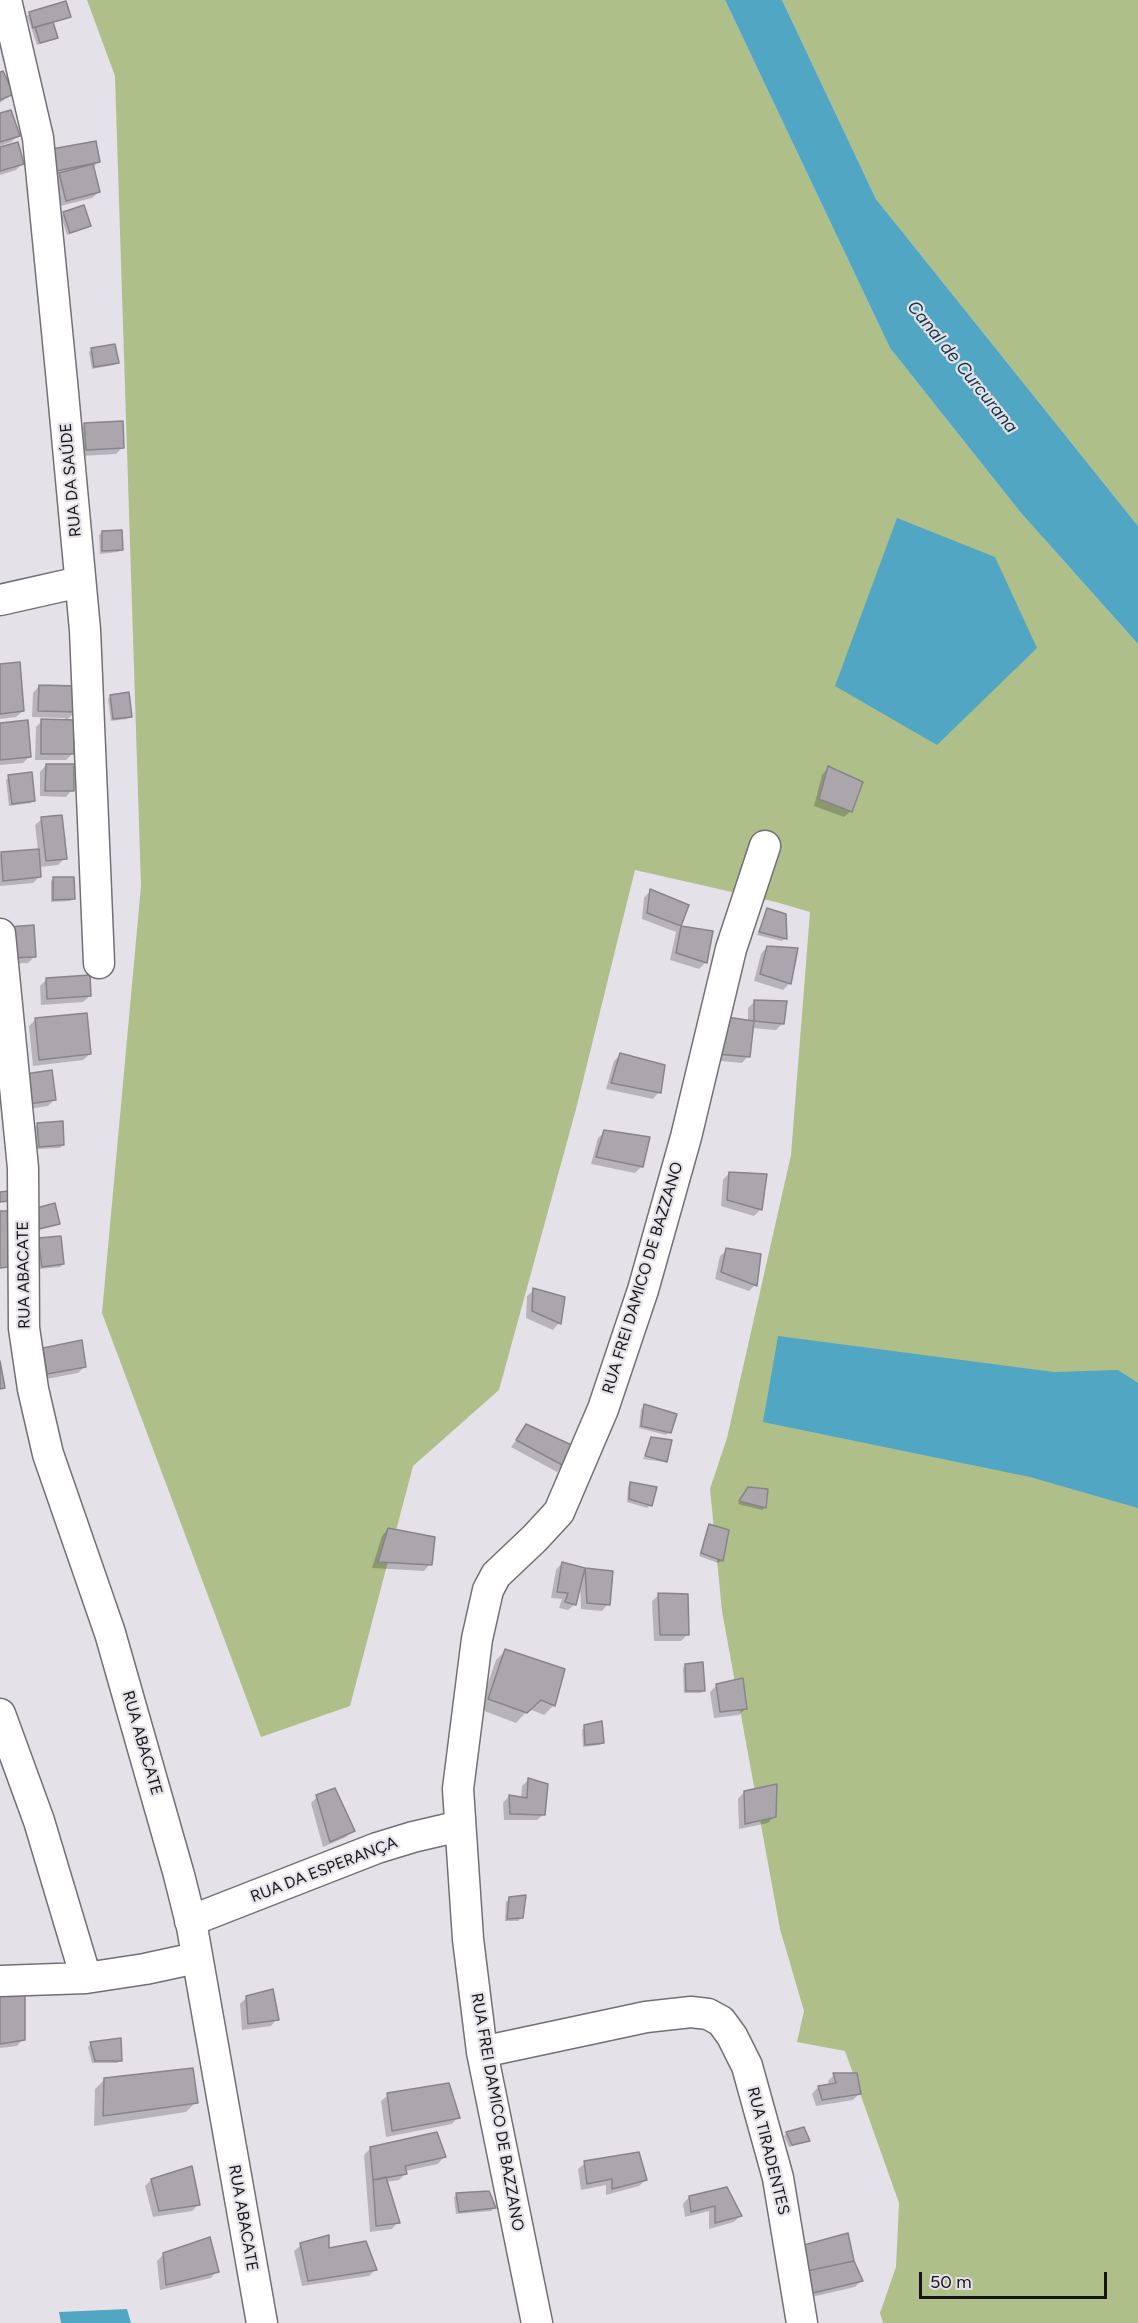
<!DOCTYPE html>
<html>
<head>
<meta charset="utf-8">
<style>
	body { margin:0 }
	#map { position:relative; width:1138px; height:2323px; overflow:hidden; background:#e5e1e8; font-family:Figtree,sans-serif }
	canvas { display:block }
	.scale { position:absolute; left:919px; top:2272px; width:188px; height:27px; box-sizing:border-box; border:3px solid #171518; border-top:0; padding-left:8px; font-size:18px; line-height:21px; white-space:nowrap; color:#171518; -webkit-text-stroke:4px #e5e1e8; paint-order:stroke }
</style>
</head>
<body>
<div id="map">
<canvas width="1138" height="2323"></canvas>
<div class="scale">50 m</div>
</div>
<script>
const g = document.querySelector('canvas').getContext('2d');
g.lineJoin = 'round';
function fill(path, color) {
  g.fillStyle = color;
  g.fill(path, 'evenodd');
}
function poly(rows) {
  const path = new Path2D();
  for (const r of rows) {
    path.moveTo(r[0], r[1]);
    for (let i = 2; i < r.length; i += 2) path.lineTo(r[i], r[i + 1]);
  }
  return path;
}
function trace(path, color, width, dash) {
  g.strokeStyle = color;
  g.lineWidth = width;
  g.lineCap = dash ? 'butt' : 'round';
  g.setLineDash(dash || []);
  g.stroke(path);
}
function label(font, color, halo, rows, align = 'center') {
  g.font = font + ' Figtree,sans-serif';
  g.lineWidth = 4.5;
  g.setLineDash([]);
  g.textBaseline = 'middle';
  g.strokeStyle = halo;
  g.fillStyle = color;
  for (const [text, x, y, turn = 0] of rows) {
    g.save();
    g.translate(x, y);
    g.rotate((+turn || 0) * Math.PI / 180);
    g.textAlign = isNaN(turn) ? turn : align;
    if (halo) g.strokeText(text, 0, 0);
    g.fillText(text, 0, 0);
    g.restore();
  }
}
fill(poly([
	[87,0,725,0,890,348,1021,513,1138,644,1138,2323,883,2323,880,2313,896,2267,899,2203,845,2051,797,2042,804,2011,780,1929,722,1611,710,1489,727,1438,791,1155,810,912,776,902,635,870,576,1109,499,1390,413,1466,350,1706,261,1737,102,1313,141,886,115,76],
	[782,0,1138,0,1138,526,876,199]
]), '#aebf8a');
fill(poly([
	[725,0,782,0,876,199,1138,526,1138,644,1021,513,890,348],
	[897,518,995,557,1037,648,937,745,835,686],
	[778,1336,1054,1372,1118,1370,1138,1383,1138,1508,1030,1477,763,1422],
	[127,2309,131,2323,61,2323,59,2312]
]), '#51a6c4');
fill(poly([
	[30,13,69,16,52,23,56,37,53,40,37,45,27,16],
	[0,74,12,93,0,103],
	[0,115,18,136,11,142,0,146],
	[0,149,22,164,16,170,0,175],
	[47,157,98,162,93,168,99,192,92,198,60,206,53,181,59,175,50,176],
	[64,213,89,226,67,235,61,216],
	[92,350,117,362,114,365,92,369,89,352],
	[85,425,123,447,116,454,80,456,78,431],
	[102,532,121,550,118,552,100,554,99,535],
	[0,665,23,711,16,717,0,719],
	[39,686,75,712,66,721,72,754,66,760,35,760,36,727,42,721,65,721,65,718,32,717,33,693],
	[111,696,130,716,127,719,111,721,108,699],
	[0,725,30,756,23,763,0,765],
	[46,765,72,790,66,797,40,796,40,772],
	[828,768,851,811,844,817,814,806,822,775],
	[9,777,33,800,31,803,9,806,6,780],
	[42,819,65,858,58,865,39,867,39,877,33,883,0,886,0,855,38,850,35,825],
	[53,879,73,899,70,901,51,902,51,881],
	[650,891,687,906,679,927,711,932,706,962,699,969,670,960,676,932,642,919,644,898],
	[768,910,784,915,785,939,782,941,757,935],
	[2,935,35,956,28,963,4,964],
	[767,947,790,983,783,990,754,981,761,954],
	[47,979,90,996,83,1002,41,1005,40,986],
	[755,1001,783,1023,776,1030,752,1028,748,1056,742,1063,711,1060,748,1022,748,1008],
	[35,1020,90,1054,83,1060,33,1066,29,1026],
	[621,1054,659,1092,653,1099,606,1089,614,1061],
	[19,1082,54,1100,48,1106,22,1110],
	[38,1124,63,1145,60,1148,37,1149,35,1127],
	[605,1132,642,1166,635,1173,591,1164,598,1138],
	[729,1173,761,1209,754,1216,721,1206,723,1180],
	[31,1213,58,1223,55,1226,36,1231],
	[39,1240,63,1264,60,1267,39,1269,36,1243],
	[727,1250,755,1285,749,1291,715,1279,720,1256],
	[534,1290,564,1298,559,1323,553,1330,526,1318,527,1296],
	[43,1349,85,1366,78,1373,41,1380,37,1356],
	[644,1406,669,1432,666,1435,639,1428,641,1409],
	[527,1426,563,1465,557,1472,511,1447],
	[644,1457,664,1462,643,1459],
	[631,1483,650,1505,647,1508,627,1502,628,1486],
	[745,1492,765,1508,762,1510,738,1504],
	[709,1525,727,1531,721,1561,718,1563,699,1556,707,1528],
	[388,1529,430,1564,424,1571,372,1568,382,1536],
	[562,1563,585,1569,612,1572,608,1604,602,1611,581,1609,580,1586,575,1604,568,1610,559,1608,562,1599,551,1598,556,1570],
	[659,1595,688,1634,681,1641,654,1641,652,1601],
	[506,1650,554,1705,544,1715,529,1709,516,1723,479,1709,496,1660],
	[686,1665,703,1690,701,1693,684,1693,683,1668],
	[716,1686,746,1708,739,1715,714,1718,710,1692],
	[585,1727,603,1742,600,1745,583,1747,582,1730],
	[529,1779,544,1814,537,1820,504,1820,503,1803,509,1796,521,1798,522,1786],
	[744,1792,774,1816,768,1823,739,1829,738,1799],
	[317,1797,353,1830,346,1837,323,1847,311,1803],
	[509,1899,521,1918,518,1921,505,1921,506,1902],
	[0,1997,23,2039,17,2046,0,2048],
	[246,1998,277,2019,271,2026,242,2030,240,2004],
	[91,2044,120,2061,117,2063,92,2063,88,2047],
	[834,2075,860,2093,853,2100,816,2106,812,2094,818,2087,829,2086,828,2081],
	[105,2079,196,2102,186,2112,94,2126,95,2089],
	[388,2095,458,2117,452,2124,386,2137,381,2101],
	[787,2133,808,2140,805,2143,789,2147,784,2136],
	[371,2148,444,2157,438,2164,405,2171,405,2174,399,2180,386,2182,398,2222,392,2229,370,2232,364,2155],
	[585,2163,645,2180,639,2186,606,2195,606,2185,581,2190,578,2169],
	[151,2180,198,2205,192,2211,153,2217,145,2186],
	[726,2189,740,2216,734,2222,709,2229,709,2211,685,2217,683,2204,689,2197],
	[457,2194,494,2208,491,2211,456,2214,454,2197],
	[301,2245,327,2250,375,2270,369,2276,302,2286,294,2251],
	[164,2254,217,2271,211,2278,160,2290,157,2261],
	[852,2261,862,2280,855,2287,803,2299]
]), '#0003');
const building = poly([
	[66,1,71,17,33,28,29,12,66,1],
	[53,22,58,38,40,43,35,27,53,22],
	[3,71,14,94,0,100,0,72,3,71],
	[11,110,20,136,0,142,0,113,11,110],
	[96,141,100,162,56,171,52,149,96,141],
	[18,142,24,164,0,171,0,147,18,142],
	[93,164,100,192,66,201,59,173,93,164],
	[84,205,91,226,70,233,63,212,84,205],
	[115,344,119,363,94,367,91,348,115,344],
	[123,421,124,448,86,450,84,423,123,421],
	[122,530,123,550,102,551,102,531,122,530],
	[20,662,24,711,0,714,0,664,20,662],
	[39,685,77,686,77,712,38,711,39,685],
	[129,692,132,717,113,719,110,695,129,692],
	[41,719,74,720,74,754,41,754,41,719],
	[28,720,31,757,0,760,0,723,28,720],
	[46,764,74,764,74,791,45,791,46,764],
	[828,766,863,782,852,812,819,799,828,766],
	[32,772,35,801,12,804,8,775,32,772],
	[62,815,67,859,46,861,41,817,62,815],
	[39,849,41,877,3,881,1,852,39,849],
	[53,877,74,877,75,899,53,900,53,877],
	[650,889,689,905,681,926,647,913,650,889],
	[767,908,786,914,787,939,759,932,767,908],
	[34,925,36,957,10,958,8,927,34,925],
	[681,926,713,931,707,963,676,953,681,926],
	[767,946,798,948,791,984,760,974,767,946],
	[90,975,91,996,47,999,46,978,90,975],
	[754,1000,787,1001,784,1024,754,1021,754,1000],
	[87,1013,91,1054,39,1060,35,1018,87,1013],
	[726,1017,754,1021,750,1057,717,1054,726,1017],
	[620,1053,665,1065,661,1093,611,1083,620,1053],
	[52,1070,56,1100,28,1104,25,1074,52,1070],
	[63,1121,64,1145,39,1147,37,1123,63,1121],
	[604,1130,650,1137,643,1167,596,1157,604,1130],
	[729,1172,767,1174,762,1210,727,1200,729,1172],
	[8,1191,9,1201,0,1202,0,1192,8,1191],
	[55,1203,60,1224,38,1229,33,1209,55,1203],
	[0,1211,8,1211,8,1267,0,1268,0,1211],
	[61,1236,64,1264,42,1267,38,1238,61,1236],
	[726,1248,761,1254,757,1286,721,1272,726,1248],
	[533,1288,565,1297,561,1324,532,1311,533,1288],
	[82,1340,86,1367,47,1374,43,1348,82,1340],
	[0,1361,5,1388,0,1389,0,1361],
	[644,1404,677,1414,671,1433,641,1426,644,1404],
	[526,1424,576,1447,564,1466,516,1440,526,1424],
	[651,1437,672,1440,667,1462,645,1456,651,1437],
	[630,1482,657,1487,652,1506,629,1499,630,1482],
	[748,1487,768,1489,766,1508,739,1501,748,1487],
	[709,1524,729,1530,723,1561,701,1553,709,1524],
	[388,1528,435,1537,432,1565,378,1562,388,1528],
	[562,1562,585,1568,576,1605,565,1602,568,1593,557,1592,562,1562],
	[585,1568,613,1571,610,1605,587,1603,585,1568],
	[658,1593,688,1594,689,1635,660,1635,658,1593],
	[505,1649,565,1669,555,1706,541,1700,527,1713,488,1699,505,1649],
	[703,1662,705,1691,686,1691,685,1664,703,1662],
	[743,1678,747,1709,720,1712,716,1684,743,1678],
	[602,1721,604,1743,585,1745,584,1725,602,1721],
	[528,1778,548,1784,545,1815,510,1814,509,1795,527,1798,528,1778],
	[777,1784,776,1817,745,1824,744,1791,777,1784],
	[335,1788,355,1831,330,1842,316,1795,335,1788],
	[526,1895,523,1918,507,1919,509,1897,526,1895],
	[273,1989,279,2020,248,2024,246,1996,273,1989],
	[25,1991,25,2040,0,2044,0,1996,25,1991],
	[121,2038,122,2061,95,2061,90,2042,121,2038],
	[193,2068,198,2103,103,2116,104,2078,193,2068],
	[833,2073,857,2073,861,2094,822,2100,818,2086,836,2083,833,2073],
	[449,2083,460,2118,392,2131,387,2093,449,2083],
	[804,2127,810,2141,792,2145,786,2132,804,2127],
	[437,2132,446,2157,405,2166,407,2174,373,2180,370,2147,437,2132],
	[639,2152,647,2180,612,2189,612,2179,587,2184,584,2161,639,2152],
	[192,2166,200,2205,159,2211,151,2179,192,2166],
	[386,2177,400,2223,376,2226,373,2180,386,2177],
	[727,2187,742,2216,715,2223,715,2206,691,2212,689,2196,727,2187],
	[489,2191,496,2208,459,2212,456,2193,489,2191],
	[848,2233,854,2261,807,2271,804,2245,848,2233],
	[329,2235,329,2248,366,2241,377,2270,308,2281,300,2243,329,2235],
	[210,2237,219,2272,166,2285,163,2253,210,2237],
	[854,2261,863,2281,809,2294,807,2271,854,2261]
]);
fill(building, '#aba6ab');
trace(building, '#898489', 1.5);
const minor = poly([
	[6,0,38,138,62,382,85,630,99,963],
	[0,600,80,582],
	[0,934,23,1168,24,1328,33,1389,48,1454,110,1633,179,1875,192,1927,262,2323],
	[0,1714,39,1821,86,1978],
	[190,1921,377,1848,413,1837,460,1826],
	[0,1981,86,1978,145,1969,196,1958],
	[482,2052,646,2017,691,2012,708,2014,721,2021,732,2036,747,2066,778,2178,802,2323],
	[537,2323,482,2052,468,1939,458,1789,477,1639,488,1590,496,1575,535,1538,559,1512,603,1409,643,1290,686,1137,731,949,765,846]
]);
trace(minor, '#726f75', 33);
trace(minor, '#fff', 30);
label('16px', '#171518', '#e5e1e8', [
	["RUA DA SAÚDE",71,480,-95],
	["RUA ABACATE",24,1275,-91],
	["RUA FREI DAMICO DE BAZZANO",643,1278,-73],
	["RUA ABACATE",142,1743,74],
	["RUA DA ESPERANÇA",324,1870,-21],
	["RUA FREI DAMICO DE BAZZANO",497,2112,80],
	["RUA TIRADENTES",768,2151,76],
	["RUA ABACATE",243,2218,80]
]);
label('italic 18px', '#0f3744', '#e5e1e8', [
	["Canal de Curcurana",962,367,51]
]);
</script>
</body>
</html>
